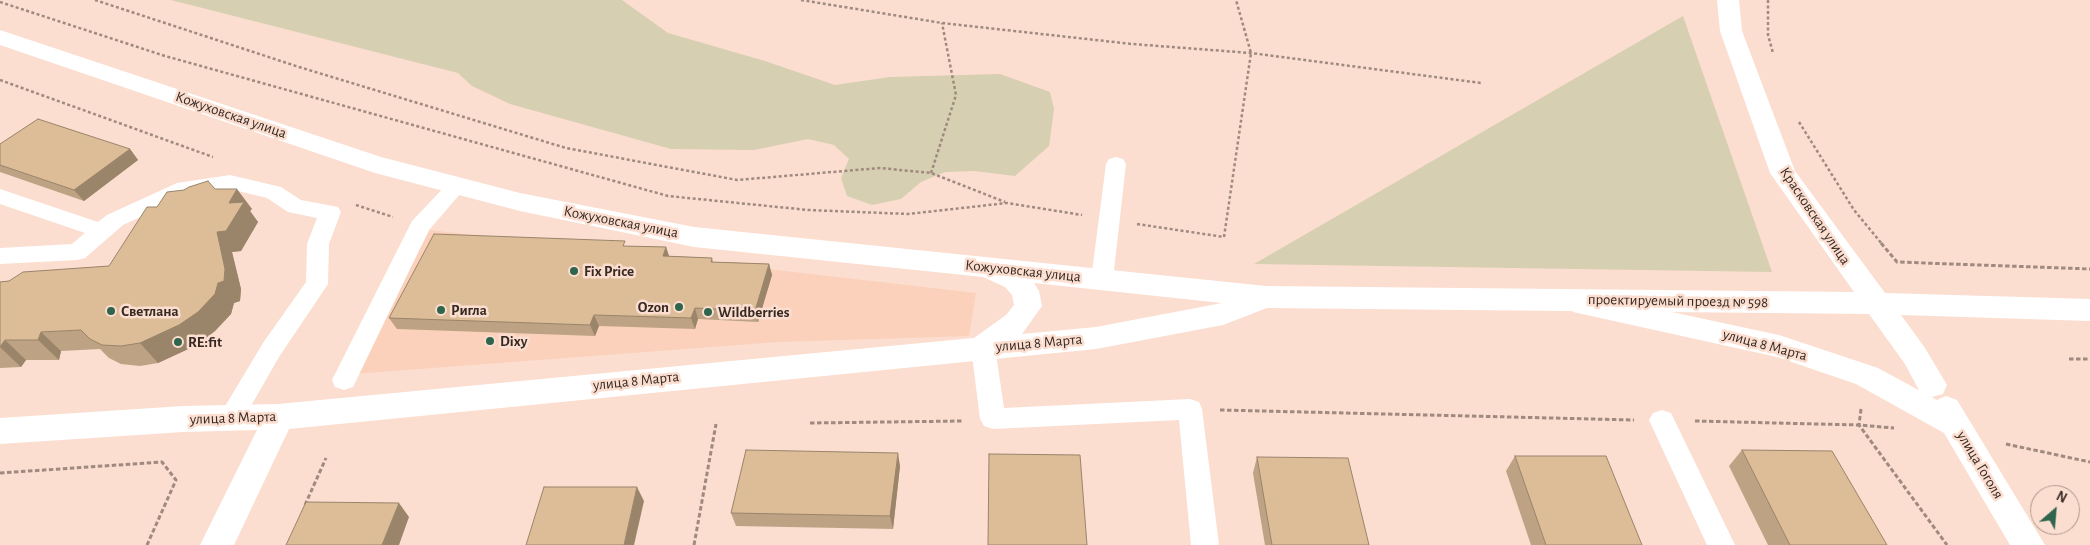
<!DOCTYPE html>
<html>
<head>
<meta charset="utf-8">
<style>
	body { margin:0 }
	#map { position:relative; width:2090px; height:545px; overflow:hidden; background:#fbded0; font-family:"Alegreya Sans",sans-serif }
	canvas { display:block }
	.north { position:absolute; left:2030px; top:485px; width:50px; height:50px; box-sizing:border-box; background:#fbded0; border:1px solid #ac968a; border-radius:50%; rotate:27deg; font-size:14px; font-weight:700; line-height:20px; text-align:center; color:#362922 }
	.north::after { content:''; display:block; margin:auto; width:18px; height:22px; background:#2e654c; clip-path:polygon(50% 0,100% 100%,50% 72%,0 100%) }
</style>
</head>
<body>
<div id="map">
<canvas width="2090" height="545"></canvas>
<div class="north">N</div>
</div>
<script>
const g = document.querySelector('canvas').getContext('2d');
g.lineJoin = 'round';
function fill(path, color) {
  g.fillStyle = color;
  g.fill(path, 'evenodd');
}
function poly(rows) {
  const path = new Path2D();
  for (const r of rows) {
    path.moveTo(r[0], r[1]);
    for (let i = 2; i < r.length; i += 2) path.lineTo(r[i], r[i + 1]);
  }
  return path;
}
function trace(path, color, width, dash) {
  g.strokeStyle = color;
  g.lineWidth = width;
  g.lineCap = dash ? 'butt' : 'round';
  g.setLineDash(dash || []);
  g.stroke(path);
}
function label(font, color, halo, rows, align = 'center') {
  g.font = font + ' "Alegreya Sans",sans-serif';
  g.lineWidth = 5;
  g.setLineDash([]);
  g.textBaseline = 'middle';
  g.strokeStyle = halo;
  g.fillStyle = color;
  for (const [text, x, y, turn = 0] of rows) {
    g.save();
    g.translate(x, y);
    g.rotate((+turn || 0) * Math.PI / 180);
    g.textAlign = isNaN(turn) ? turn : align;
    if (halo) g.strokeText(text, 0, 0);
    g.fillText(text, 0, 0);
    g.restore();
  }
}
fill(poly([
	[430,230,976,293,969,336,778,342,353,374]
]), '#fbd1bb');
fill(poly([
	[171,0,622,0,668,33,765,61,835,85,890,77,1000,74,1050,92,1054,109,1049,146,1015,176,974,171,945,172,921,182,901,199,872,205,847,196,841,178,849,159,834,145,808,139,754,150,671,149,510,104,472,86,458,73],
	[1683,16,1772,272,1254,264]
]), '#d7cfb1');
trace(poly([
	[95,0,299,67,566,148,737,180,880,168,931,173,1005,202],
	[801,0,942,23,1132,44,1251,53,1481,83],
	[1768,0,1768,35,1773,53],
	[0,2,165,56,668,196,808,210,908,214,1007,203,1082,215],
	[0,80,213,157],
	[1799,122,1854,210,1882,244],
	[931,173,956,95,942,23],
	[356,205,393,217],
	[1137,224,1224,237,1251,53,1236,0]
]), '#a08a80', 2.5, [3, 2.5]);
trace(poly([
	[1881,243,1897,262,2090,269],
	[2069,359,2090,359],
	[1861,409,1859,425,1947,545],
	[1220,410,1634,420],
	[1695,421,1859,425,1894,428],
	[810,423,962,421],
	[2006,444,2090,462],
	[0,473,162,462,176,480,147,545],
	[305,505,326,458],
	[694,545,716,424]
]), '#a08a80', 3, [4.5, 2.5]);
fill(poly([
	[1116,157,1123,159,1126,164,1113,279,1110,285,1102,287,1094,285,1091,279,1106,164,1109,159,1116,157],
	[230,175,281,187,301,200,338,207,341,212,329,244,328,284,279,357,240,425,231,428,222,425,218,418,263,343,306,282,307,244,317,218,288,212,267,198,230,189,188,195,123,225,85,258,77,260,0,264,0,248,72,244,85,233,0,204,0,189,98,222,107,215,177,183,230,175],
	[457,179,464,181,467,186,429,230,353,387,344,390,335,387,332,380,412,221,450,181,457,179],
	[983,338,991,340,995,347,1004,408,1190,399,1199,402,1202,409,1219,545,1191,545,1179,420,993,429,984,426,980,419,971,347,975,340,983,338],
	[1662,410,1671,413,1735,545,1707,545,1649,420,1653,413,1662,410]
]), '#fff');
fill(poly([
	[1583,293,1779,335,1878,368,1937,400,1946,396,1957,400,2045,545,2010,545,1944,433,1856,384,1777,357,1573,312,1569,304,1573,296,1583,293]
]), '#fff');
fill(poly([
	[1717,0,1739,0,1742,31,1795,171,1885,293,2090,299,2090,321,1901,315,1925,348,1947,385,1943,394,1932,397,1921,394,1905,364,1869,314,1267,308,1223,325,1096,349,289,429,234,545,200,545,257,430,183,432,0,444,0,418,183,406,278,404,974,338,1006,315,1014,305,1012,295,1005,287,983,277,694,247,520,211,375,173,0,45,0,30,381,157,520,193,694,227,1266,286,1854,292,1770,173,1720,31,1717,0],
	[1034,283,1222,303,1096,327,1022,334,1042,306,1039,291,1034,283]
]), '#fff');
fill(poly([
	[0,144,130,149,138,160,84,201,0,172],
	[215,189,252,209,250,211,258,222,241,251,232,252,241,289,240,301,234,303,231,314,215,331,197,345,158,363,140,366,121,364,109,358,100,349,61,351,59,360,26,360,21,367,0,368,0,282,9,281,109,266,157,207,184,190],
	[627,246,666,247,669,256,712,258,713,262,769,264,772,275,758,322,698,319,695,329,599,326,595,336,397,329,389,318],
	[1742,450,1887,545,1768,545,1729,466],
	[1515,456,1642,545,1531,545,1506,471],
	[1257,457,1369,545,1265,545,1253,473],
	[900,466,893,529,736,526,731,513]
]), '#bda383');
fill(poly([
	[130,149,138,160,84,201,74,190],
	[237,189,252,209,250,211,258,222,241,251,232,252,241,289,240,301,234,303,231,314,215,331,197,345,158,363,140,343],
	[666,247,670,259,663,256],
	[769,264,772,275,758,322,755,311],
	[695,308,698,319,695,329,691,318],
	[594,315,599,326,595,336,590,325],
	[41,332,61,351,59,360,38,340],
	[5,340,26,360,21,367,0,347],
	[898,453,900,466,893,529,890,516],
	[637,487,644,501,634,545,624,545],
	[399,503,409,517,399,545,382,545]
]), '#9a846a');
const building = poly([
	[38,119,130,149,74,190,0,165,0,144,38,119],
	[208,181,215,189,237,189,229,203,244,202,226,231,217,232,225,269,224,281,218,283,215,294,198,312,179,325,140,343,121,346,102,345,90,339,81,330,41,332,38,340,5,340,0,347,0,282,9,281,23,272,109,266,147,207,157,207,167,192,184,190,189,187,208,181],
	[434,234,625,241,623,246,666,247,663,256,712,258,711,262,769,264,755,311,695,308,691,318,594,315,590,325,389,318,434,234],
	[746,450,898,453,890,516,731,513,746,450],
	[1742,450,1832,451,1887,545,1790,545,1742,450],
	[989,454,1080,455,1087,545,988,545,989,454],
	[1515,456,1606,456,1642,545,1546,545,1515,456],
	[1257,457,1348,458,1369,545,1272,545,1257,457],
	[544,487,637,487,624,545,526,545,544,487],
	[306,502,399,503,382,545,286,545,306,502]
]);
fill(building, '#dcbd98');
trace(building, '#9a846a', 1);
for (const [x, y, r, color] of [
	[574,271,5,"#2e654c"],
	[679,307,5,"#2e654c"],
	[441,310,5,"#2e654c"],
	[111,311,5,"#2e654c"],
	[708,312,5,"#2e654c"],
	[490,341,5,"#2e654c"],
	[178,342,5,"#2e654c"]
]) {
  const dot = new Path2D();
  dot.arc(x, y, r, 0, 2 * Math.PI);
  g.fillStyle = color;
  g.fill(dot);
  trace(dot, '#fbded0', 2);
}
label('15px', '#362922', '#fbded0', [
	["Кожуховская улица",231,115,19],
	["Красковская улица",1815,216,56],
	["Кожуховская улица",621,222,11],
	["Кожуховская улица",1023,271,6],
	["проектируемый проезд № 598",1678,301,1],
	["улица 8 Марта",1039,343,-5],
	["улица 8 Марта",1765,345,15],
	["улица 8 Марта",636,381,-6],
	["улица 8 Марта",233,418,-2],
	["улица Гоголя",1980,465,59]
]);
label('bold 15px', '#362922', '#fbded0', [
	["Fix Price",584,271],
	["Ozon",669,307,"right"],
	["Ригла",451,310],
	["Светлана",121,311],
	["Wildberries",718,312],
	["Dixy",500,341],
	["RE:fit",188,342]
], 'left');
</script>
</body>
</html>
